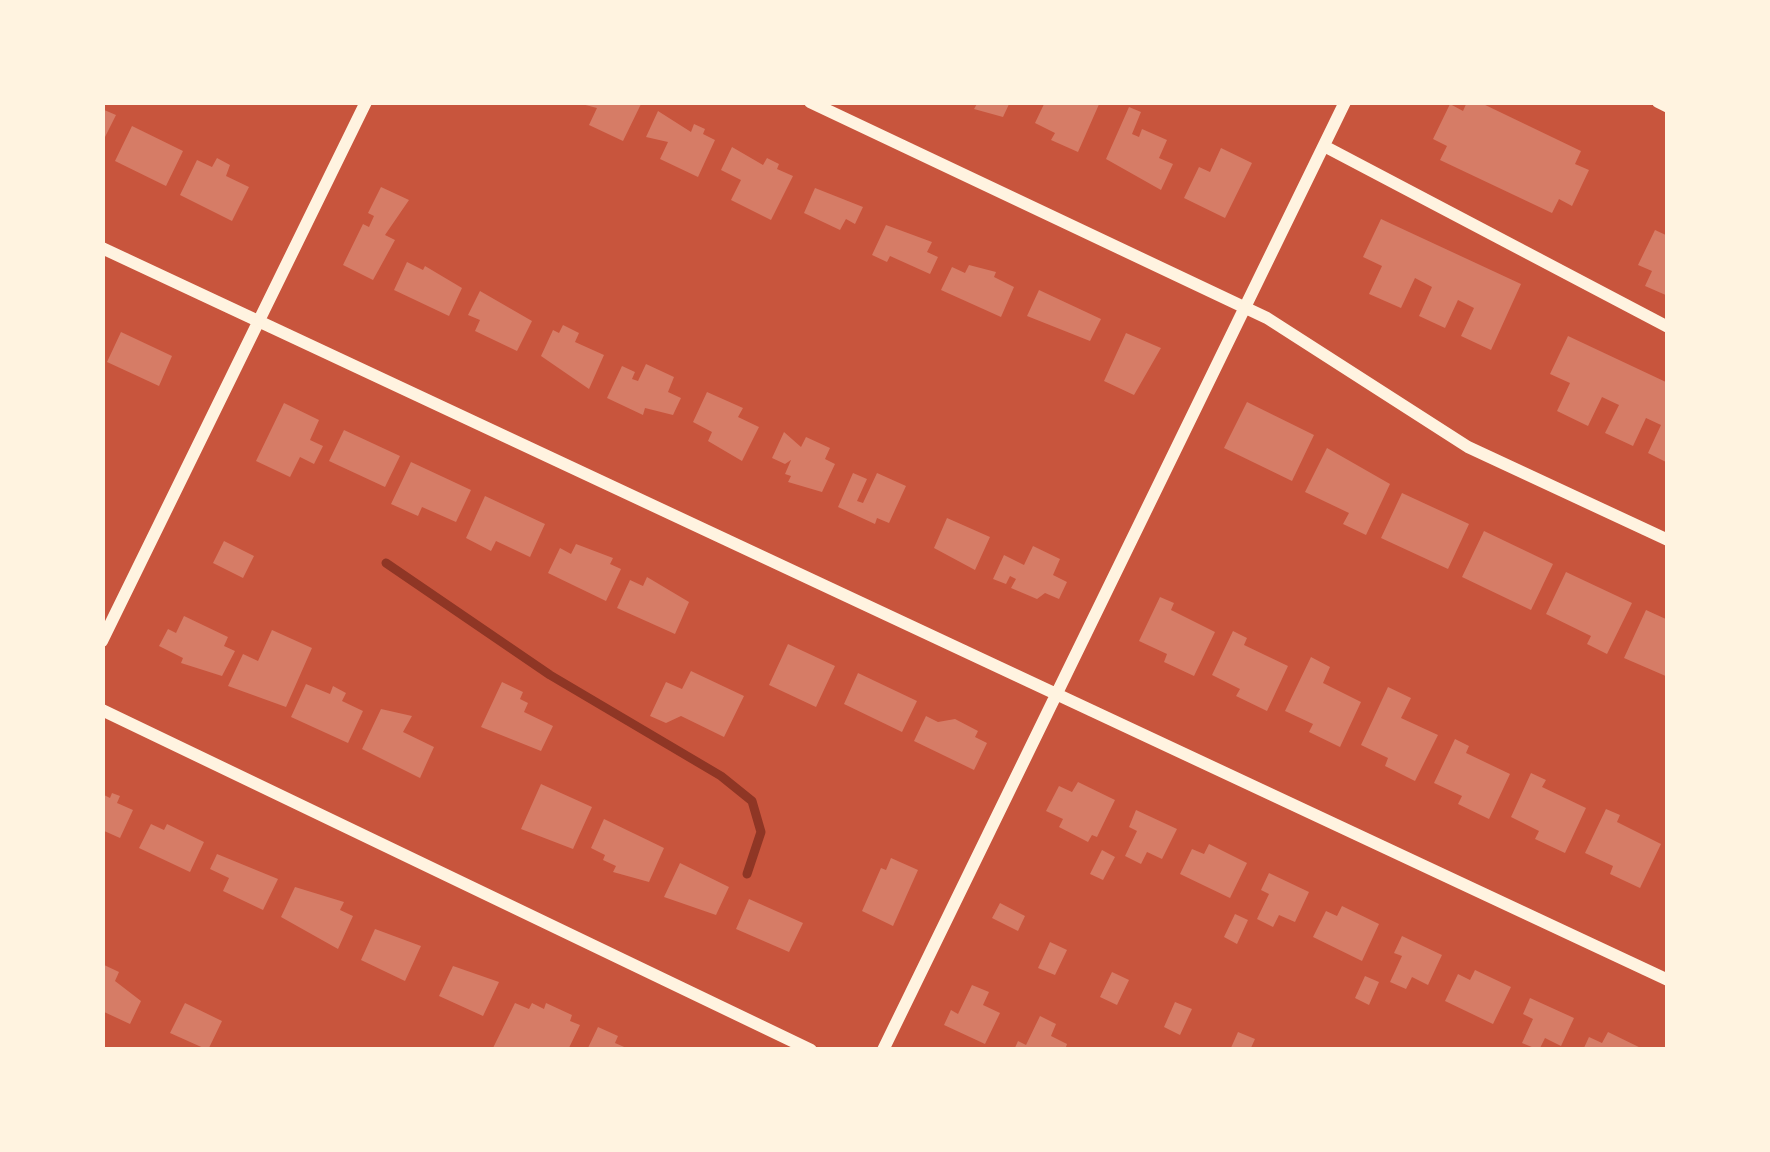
<!DOCTYPE html>
<html>
<head>
<meta charset="utf-8">
<style>
	body { margin:0 }
	#map { position:relative; width:1770px; height:1152px; overflow:hidden; background:#c8553d; font-family:"Alegreya Sans",sans-serif }
	canvas { display:block }
	.frame { position:absolute; inset:0; border:105px solid #fff3e0; pointer-events:none }
</style>
</head>
<body>
<div id="map">
<canvas width="1770" height="1152"></canvas>
<div class="frame"></div>
</div>
<script>
const g = document.querySelector('canvas').getContext('2d');
g.lineJoin = 'round';
function poly(rows) {
  const path = new Path2D();
  for (const r of rows) {
    path.moveTo(r[0], r[1]);
    for (let i = 2; i < r.length; i += 2) path.lineTo(r[i], r[i + 1]);
  }
  return path;
}
function trace(path, color, width, dash) {
  g.strokeStyle = color;
  g.lineWidth = width;
  g.lineCap = dash ? 'butt' : 'round';
  g.setLineDash(dash || []);
  g.stroke(path);
}
function fill(path, color) {
  g.fillStyle = color;
  g.fill(path, 'evenodd');
}
trace(poly([
	[386,563,550,675,721,776,752,801,761,832,747,874]
]), '#8f3625', 9);
fill(poly([
	[574,102,637,102,641,104,623,141,589,125,597,108],
	[978,102,1010,102,1003,117,974,109],
	[1045,102,1100,102,1078,152,1051,140,1055,133,1035,123],
	[1467,102,1479,102,1581,151,1575,164,1589,170,1572,206,1559,199,1552,213,1440,160,1447,146,1433,139,1450,104,1463,111],
	[1129,107,1141,112,1132,134,1139,137,1142,129,1167,140,1159,158,1173,164,1161,190,1106,159],
	[102,109,116,115,102,143],
	[658,111,691,132,694,124,705,129,703,134,715,140,698,177,660,159,668,142,646,137],
	[132,126,183,151,166,186,115,161],
	[732,147,763,165,767,158,779,164,777,169,793,176,771,220,731,200,741,180,721,170],
	[1221,148,1252,163,1225,218,1184,198,1199,167,1210,172],
	[217,158,230,165,226,176,249,187,232,221,180,195,197,160,212,167],
	[381,187,409,200,385,235,395,240,373,280,343,265,363,224,369,227,374,216,368,213],
	[815,188,863,207,855,224,846,219,840,230,804,213],
	[1381,219,1521,284,1491,350,1461,336,1474,308,1458,300,1445,328,1419,316,1432,287,1415,278,1401,308,1369,294,1382,266,1363,257],
	[886,225,932,242,927,252,938,257,930,274,890,256,887,262,872,255],
	[1655,230,1668,236,1668,296,1645,286,1652,271,1638,265],
	[407,262,423,270,425,266,462,288,449,316,394,290],
	[969,265,996,272,994,277,1014,287,1001,317,941,290,952,267,965,273],
	[1039,290,1101,319,1090,341,1027,316],
	[480,291,532,321,517,351,475,331,480,320,468,315],
	[563,325,579,333,575,342,604,355,589,389,541,356,553,330,559,333],
	[121,332,172,356,159,386,107,362],
	[1126,333,1161,348,1134,395,1104,381],
	[1568,336,1668,383,1668,463,1648,453,1661,425,1646,418,1633,446,1605,433,1619,405,1602,397,1588,426,1557,411,1570,383,1550,374],
	[646,364,674,377,668,392,681,398,673,415,645,408,643,415,607,398,622,366,635,372,632,379,638,381],
	[707,392,743,408,738,417,759,427,742,461,708,441,712,432,693,422],
	[1247,402,1314,435,1292,481,1224,448],
	[284,403,319,420,310,440,323,446,314,464,300,457,290,477,256,461],
	[344,430,400,456,385,487,329,461],
	[784,432,801,447,806,437,830,448,825,459,835,464,822,492,788,482,791,476,785,474,791,460,785,464,772,458],
	[1327,448,1390,484,1366,535,1343,524,1349,513,1305,492],
	[411,462,471,490,456,522,422,507,418,516,391,504],
	[853,473,867,479,857,501,863,503,877,473,906,486,889,523,877,518,875,524,838,507],
	[1402,493,1469,524,1448,569,1381,538],
	[485,496,545,524,530,557,496,541,491,551,466,538],
	[947,518,990,537,975,570,934,548],
	[1484,531,1553,564,1531,610,1462,577],
	[224,541,254,556,243,578,213,563],
	[576,544,613,558,610,564,621,569,606,601,548,573,560,548,571,554],
	[1033,546,1060,559,1053,575,1067,582,1059,599,1045,593,1037,599,1011,588,1016,579,1010,576,1006,584,993,579,1004,555,1024,565],
	[1566,572,1632,603,1607,654,1587,644,1591,636,1546,614],
	[647,577,689,602,675,634,617,608,630,580,643,586],
	[1160,597,1174,603,1171,610,1215,632,1194,676,1164,662,1167,654,1139,641],
	[1646,610,1668,620,1668,677,1624,658],
	[184,616,228,637,224,646,235,651,222,676,181,663,183,658,159,646,168,629,176,633],
	[272,630,312,648,286,707,228,686,243,654,258,661],
	[1233,631,1247,638,1244,645,1288,666,1267,711,1236,696,1240,689,1212,675],
	[788,644,835,666,816,707,769,685],
	[1311,657,1330,667,1323,683,1361,702,1340,747,1309,732,1313,724,1285,711],
	[691,671,744,696,724,737,681,716,666,723,650,716,666,682,682,689],
	[858,673,917,701,902,732,844,704],
	[502,682,523,692,520,699,528,703,524,712,553,726,541,751,481,727],
	[306,684,330,694,333,686,346,693,342,701,363,711,348,743,291,717],
	[1388,687,1411,698,1401,718,1438,735,1415,781,1385,766,1388,758,1361,745],
	[381,709,412,716,403,732,434,747,420,778,362,749],
	[926,716,938,722,955,719,978,731,975,737,987,743,974,770,914,741],
	[1455,739,1469,746,1466,753,1510,774,1489,819,1458,804,1462,796,1434,783],
	[1531,773,1546,780,1542,787,1586,808,1565,853,1535,839,1539,831,1511,817],
	[1078,782,1115,800,1097,837,1092,835,1088,842,1059,827,1063,819,1046,811,1059,786,1072,792],
	[541,784,592,807,573,849,521,829],
	[112,793,120,796,117,803,133,810,120,838,102,830,102,794,110,798],
	[1606,809,1620,815,1617,822,1661,844,1640,888,1610,874,1613,866,1585,853],
	[1136,810,1177,829,1162,859,1147,852,1141,864,1125,856,1137,831,1129,827],
	[604,819,664,848,649,882,613,872,616,866,603,860,605,855,591,848],
	[151,824,164,830,167,824,204,842,190,872,139,848],
	[1209,844,1247,863,1230,898,1180,874,1192,849,1204,854],
	[1102,850,1115,857,1103,880,1090,874],
	[217,854,278,879,263,910,223,891,229,878,210,869],
	[891,858,918,870,893,926,862,911,881,868,886,870],
	[680,863,729,887,716,915,664,897],
	[1269,873,1309,892,1295,922,1279,915,1273,927,1257,919,1269,894,1261,890],
	[295,887,344,902,340,910,353,916,338,949,281,917],
	[749,899,803,923,789,952,736,929],
	[1000,903,1025,916,1018,931,992,918],
	[1342,906,1379,924,1362,961,1313,937,1326,911,1337,916],
	[1235,914,1248,920,1237,944,1224,937],
	[375,929,421,946,405,981,361,960],
	[1402,936,1442,955,1428,985,1412,977,1406,989,1390,982,1402,956,1394,953],
	[1050,942,1067,950,1055,975,1038,968],
	[102,964,119,972,115,981,141,1001,130,1024,102,1011],
	[453,966,499,982,483,1016,439,996],
	[1475,970,1511,987,1493,1024,1445,1001,1458,974,1470,980],
	[1112,972,1129,980,1117,1005,1100,997],
	[1365,976,1379,982,1369,1005,1355,998],
	[972,985,989,992,983,1005,1000,1013,985,1044,944,1025,951,1010,958,1014],
	[1530,998,1574,1018,1561,1046,1545,1038,1539,1050,1522,1043,1533,1019,1523,1014],
	[1175,1002,1192,1009,1180,1035,1164,1027],
	[185,1003,222,1021,208,1050,170,1033],
	[515,1003,529,1009,532,1003,544,1009,546,1003,572,1015,570,1021,580,1025,568,1050,493,1048],
	[1040,1016,1056,1024,1051,1036,1067,1044,1065,1050,1014,1050,1018,1041,1026,1045],
	[598,1027,618,1036,615,1043,631,1050,587,1050],
	[1238,1032,1255,1039,1250,1050,1230,1050],
	[1608,1032,1645,1050,1583,1050,1589,1037,1602,1043]
]), '#d67c66');
trace(poly([
	[810,102,1267,318,1468,447,1668,540],
	[1658,102,1668,107],
	[1324,146,1668,327],
	[102,248,1668,980],
	[102,641,366,102],
	[102,710,811,1050],
	[883,1050,1345,102]
]), '#fff3e0', 12);
</script>
</body>
</html>
